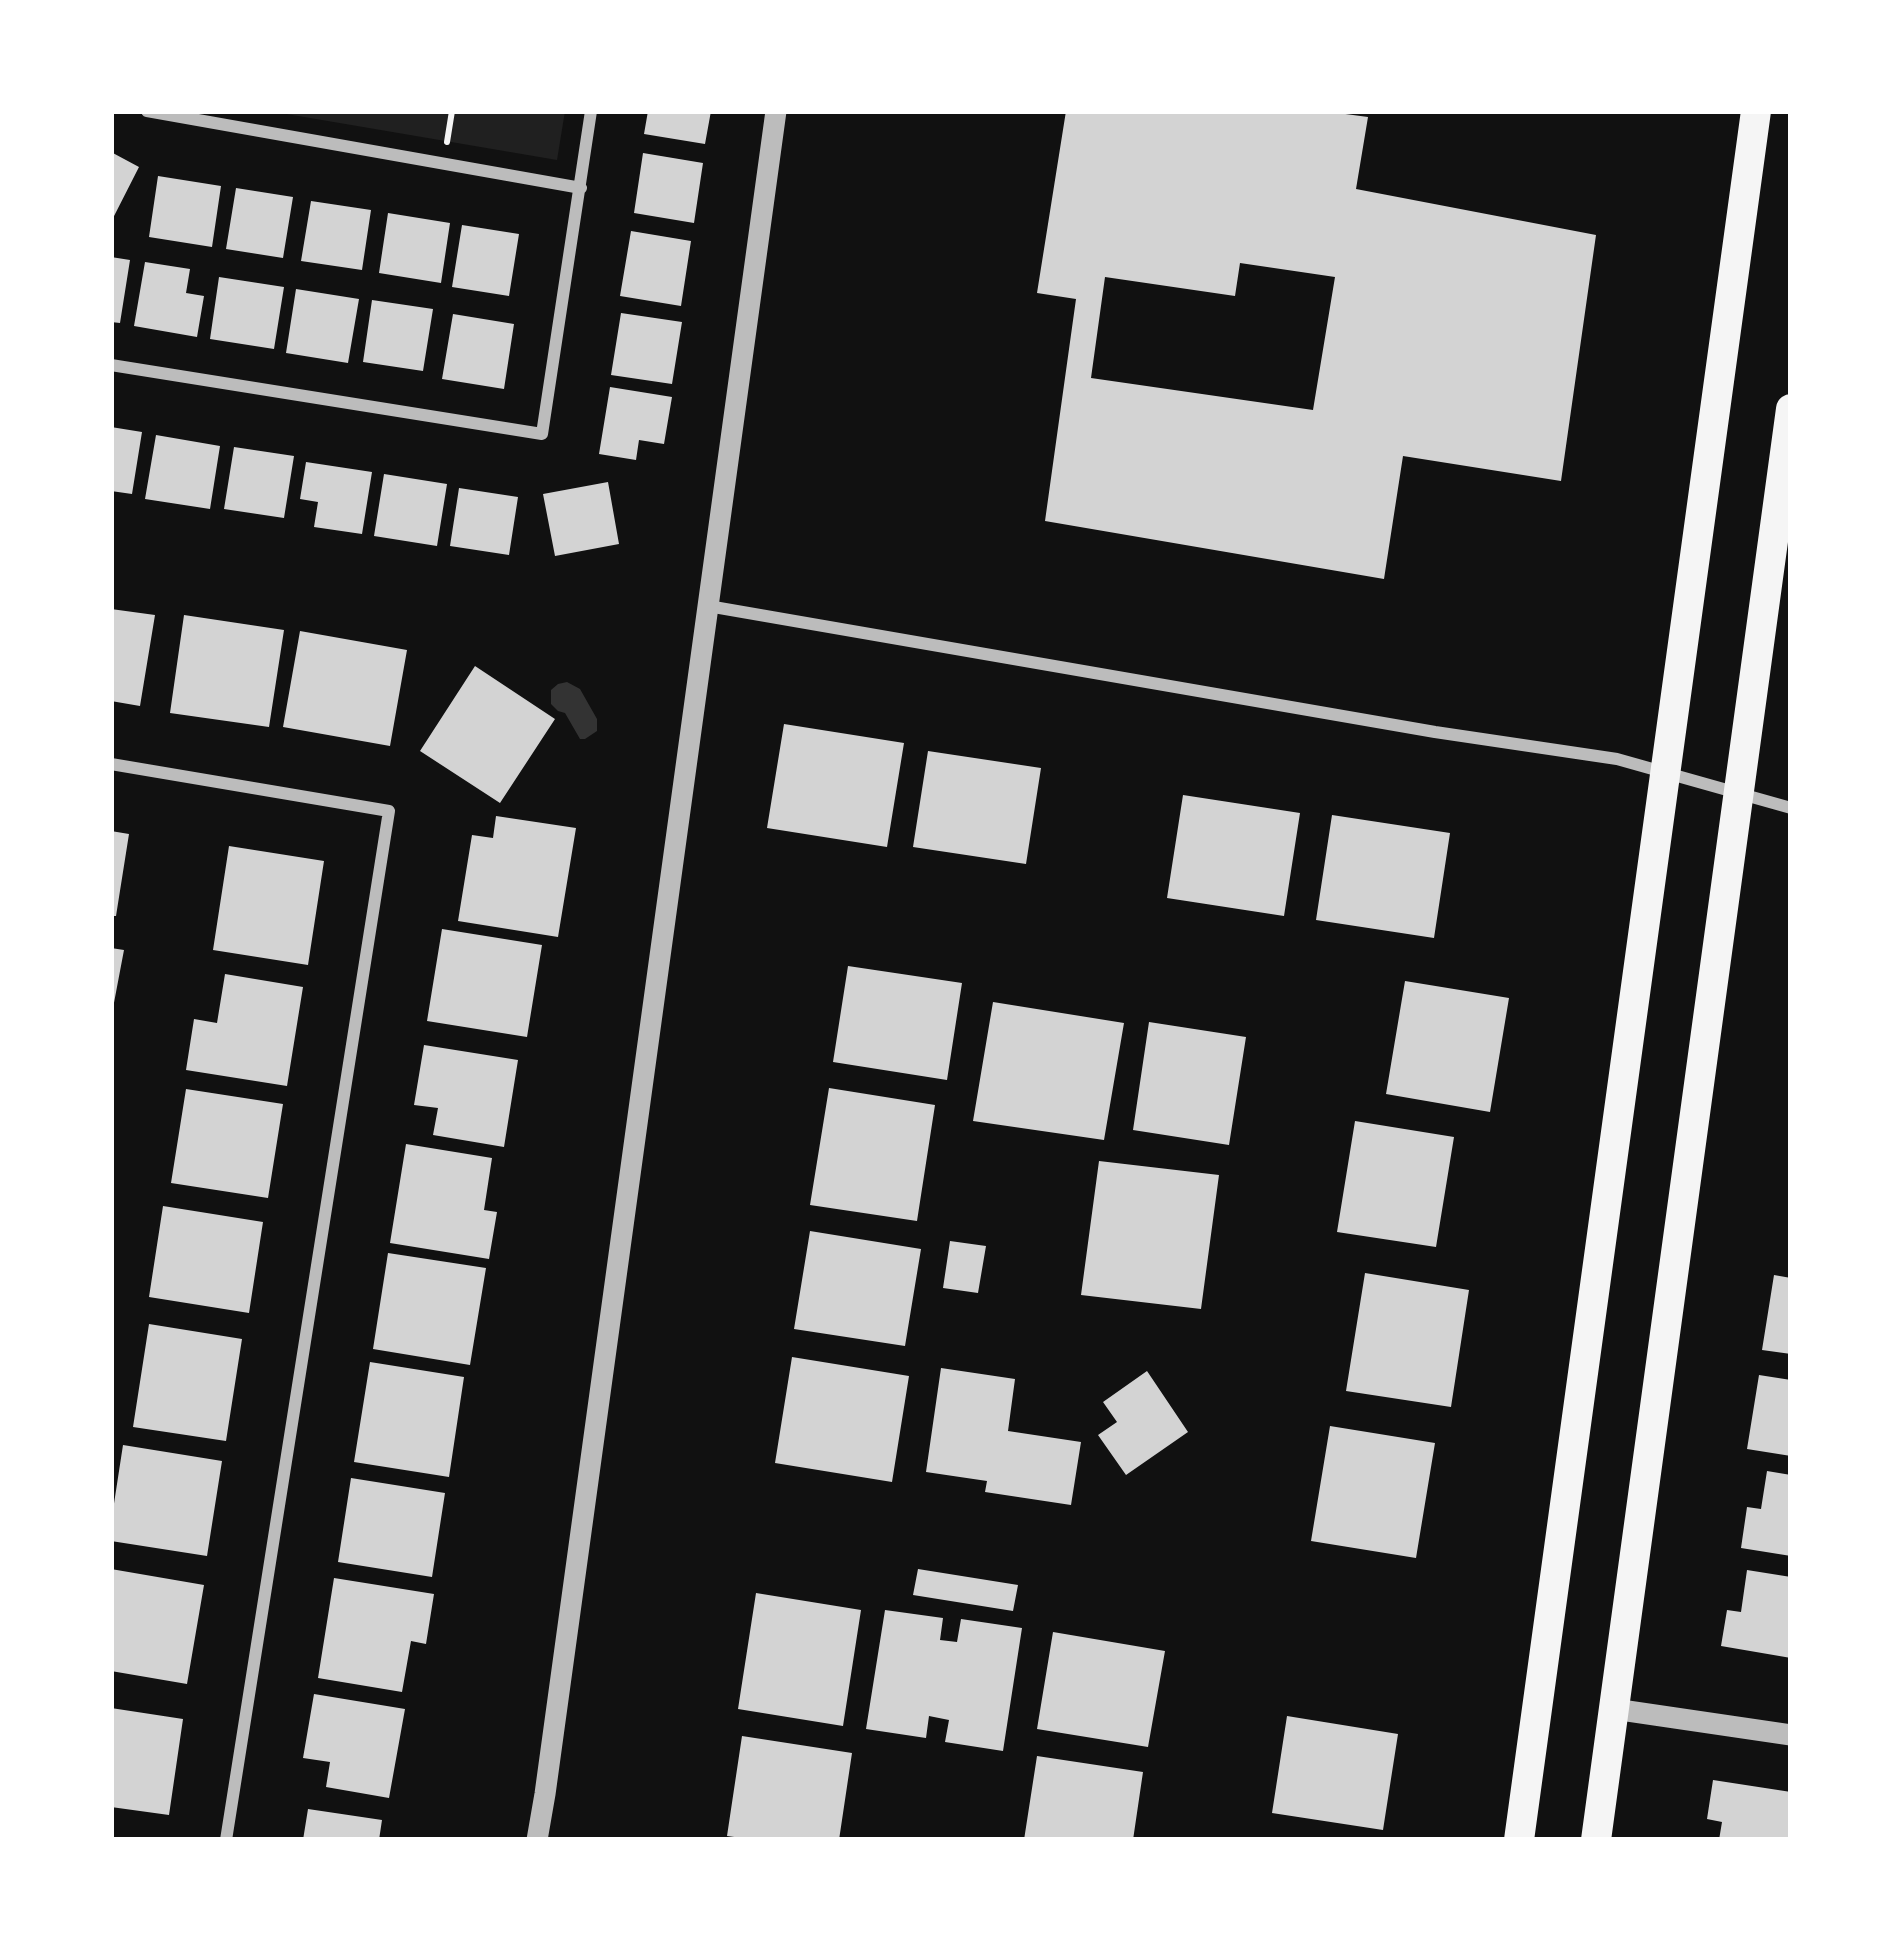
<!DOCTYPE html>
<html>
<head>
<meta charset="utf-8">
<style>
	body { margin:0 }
	#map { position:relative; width:1902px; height:1951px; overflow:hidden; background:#111; font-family:Overpass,sans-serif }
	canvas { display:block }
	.frame { position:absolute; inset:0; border:114px solid #fff; pointer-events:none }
</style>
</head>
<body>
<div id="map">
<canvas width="1902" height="1951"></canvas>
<div class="frame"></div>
</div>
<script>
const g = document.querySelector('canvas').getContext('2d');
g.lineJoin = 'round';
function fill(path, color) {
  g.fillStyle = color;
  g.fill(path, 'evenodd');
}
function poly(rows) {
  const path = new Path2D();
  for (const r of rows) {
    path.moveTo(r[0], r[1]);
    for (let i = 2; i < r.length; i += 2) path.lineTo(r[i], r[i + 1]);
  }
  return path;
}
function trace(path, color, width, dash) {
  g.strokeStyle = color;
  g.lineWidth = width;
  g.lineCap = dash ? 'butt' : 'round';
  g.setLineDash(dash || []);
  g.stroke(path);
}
fill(poly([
	[269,111,565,111,557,160]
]), '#202020');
fill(poly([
	[567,682,580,689,597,719,597,731,585,739,580,739,565,713,558,711,551,704,551,690,558,684]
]), '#333');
fill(poly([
	[648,111,711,111,705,144,644,134],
	[1066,111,1323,111,1368,117,1356,189,1596,235,1561,481,1403,456,1384,579,1045,521,1076,299,1037,293],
	[1240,263,1335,277,1313,410,1091,378,1105,277,1235,296],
	[111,152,139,167,111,222],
	[643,153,703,163,694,223,634,213],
	[158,176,221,186,212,247,149,237],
	[236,188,293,197,283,258,226,249],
	[311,201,371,210,362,270,301,261],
	[388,213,450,223,441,283,379,273],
	[462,225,519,234,509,296,452,287],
	[631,231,691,241,681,306,620,296],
	[111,257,130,260,120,323,111,322],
	[145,262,190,269,186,293,204,296,197,337,134,326],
	[219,277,284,287,274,349,210,339],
	[296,289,359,299,348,363,286,353],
	[372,300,433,309,423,371,363,362],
	[621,313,682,322,672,384,611,375],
	[453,314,514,324,504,389,442,379],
	[610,387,672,397,664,444,639,440,636,460,599,454],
	[111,427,142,432,132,494,111,491],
	[156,435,220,446,210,509,145,499],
	[234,447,294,456,284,518,224,509],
	[306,462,372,472,362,534,314,527,318,502,300,499],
	[384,474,447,484,437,546,374,536],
	[608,482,619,544,555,556,543,494],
	[459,488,518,497,509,555,450,546],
	[111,609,155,615,140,706,111,701],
	[184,615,284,630,269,727,170,713],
	[300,631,407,650,390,746,283,727],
	[475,666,555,719,500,803,420,751],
	[784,724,904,743,887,847,767,828],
	[928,751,1041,768,1026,864,913,847],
	[1183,795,1300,813,1284,916,1167,898],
	[1332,815,1450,833,1434,938,1316,920],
	[496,816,576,828,558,937,458,921,472,835,493,838],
	[111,831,129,834,116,916,111,916],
	[229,846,324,861,308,965,213,950],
	[442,929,542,945,527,1037,427,1021],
	[111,948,124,950,113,1008,111,1008],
	[848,966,962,983,947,1080,833,1062],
	[225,974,303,987,287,1086,186,1070,194,1019,217,1023],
	[1405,981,1509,998,1490,1112,1386,1094],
	[993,1002,1124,1023,1104,1140,973,1121],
	[1149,1022,1246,1037,1229,1145,1133,1130],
	[424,1045,518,1060,504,1147,433,1135,438,1108,414,1105],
	[829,1088,935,1105,917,1221,810,1205],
	[186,1089,283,1104,268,1198,171,1183],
	[1355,1121,1454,1137,1436,1247,1337,1232],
	[406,1144,492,1158,484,1210,497,1212,489,1259,390,1243],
	[1099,1161,1219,1175,1201,1309,1081,1295],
	[163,1206,263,1222,249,1313,149,1297],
	[810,1231,921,1249,905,1346,794,1329],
	[950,1241,986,1246,978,1293,943,1288],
	[388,1253,486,1268,470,1365,373,1349],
	[1365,1273,1469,1290,1451,1407,1346,1391],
	[1774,1275,1791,1278,1791,1354,1762,1350],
	[149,1324,242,1339,226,1441,133,1427],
	[792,1357,909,1376,892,1482,775,1463],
	[370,1362,464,1377,449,1477,354,1462],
	[941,1368,1015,1379,1008,1431,1081,1442,1071,1505,985,1492,987,1481,926,1472],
	[1147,1371,1188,1432,1126,1475,1098,1435,1117,1422,1103,1402],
	[1759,1375,1791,1380,1791,1456,1747,1449],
	[1330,1426,1435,1443,1416,1558,1311,1541],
	[123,1445,222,1461,207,1556,111,1541,111,1523],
	[1767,1471,1791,1475,1791,1556,1741,1548,1747,1507,1761,1509],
	[351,1478,445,1493,432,1577,338,1562],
	[111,1569,204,1585,187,1684,111,1671],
	[918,1569,1018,1585,1013,1611,913,1595],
	[1747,1570,1791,1577,1791,1658,1721,1646,1727,1610,1741,1612],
	[334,1578,434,1594,426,1644,411,1641,402,1692,318,1678],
	[756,1593,861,1610,843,1726,738,1709],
	[885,1610,943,1618,940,1640,957,1642,961,1619,1022,1628,1003,1751,945,1742,949,1720,929,1716,926,1738,866,1729],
	[1053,1632,1165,1651,1148,1747,1037,1729],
	[314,1694,405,1709,389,1798,326,1787,330,1762,303,1758],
	[111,1708,183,1719,169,1815,111,1807],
	[1287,1716,1398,1734,1383,1830,1272,1813],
	[742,1736,852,1753,839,1840,756,1840,727,1836],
	[1037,1756,1143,1772,1133,1840,1024,1840],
	[1713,1780,1791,1792,1791,1840,1719,1840,1722,1822,1707,1819],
	[308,1809,382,1820,379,1840,303,1840]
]), '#d3d3d3');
trace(poly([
	[447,142,452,111]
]), '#f5f5f5', 6);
trace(poly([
	[147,111,581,188],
	[111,365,542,434,591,111],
	[708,606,1435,732,1617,759,1791,808],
	[111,764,389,811,226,1840]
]), '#bcbcbc', 12);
trace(poly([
	[1614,1709,1791,1735],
	[537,1840,545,1794,776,111]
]), '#bcbcbc', 21);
trace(poly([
	[1519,1840,1756,111],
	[1596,1840,1791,409]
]), '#f5f5f5', 30);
</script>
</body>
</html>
